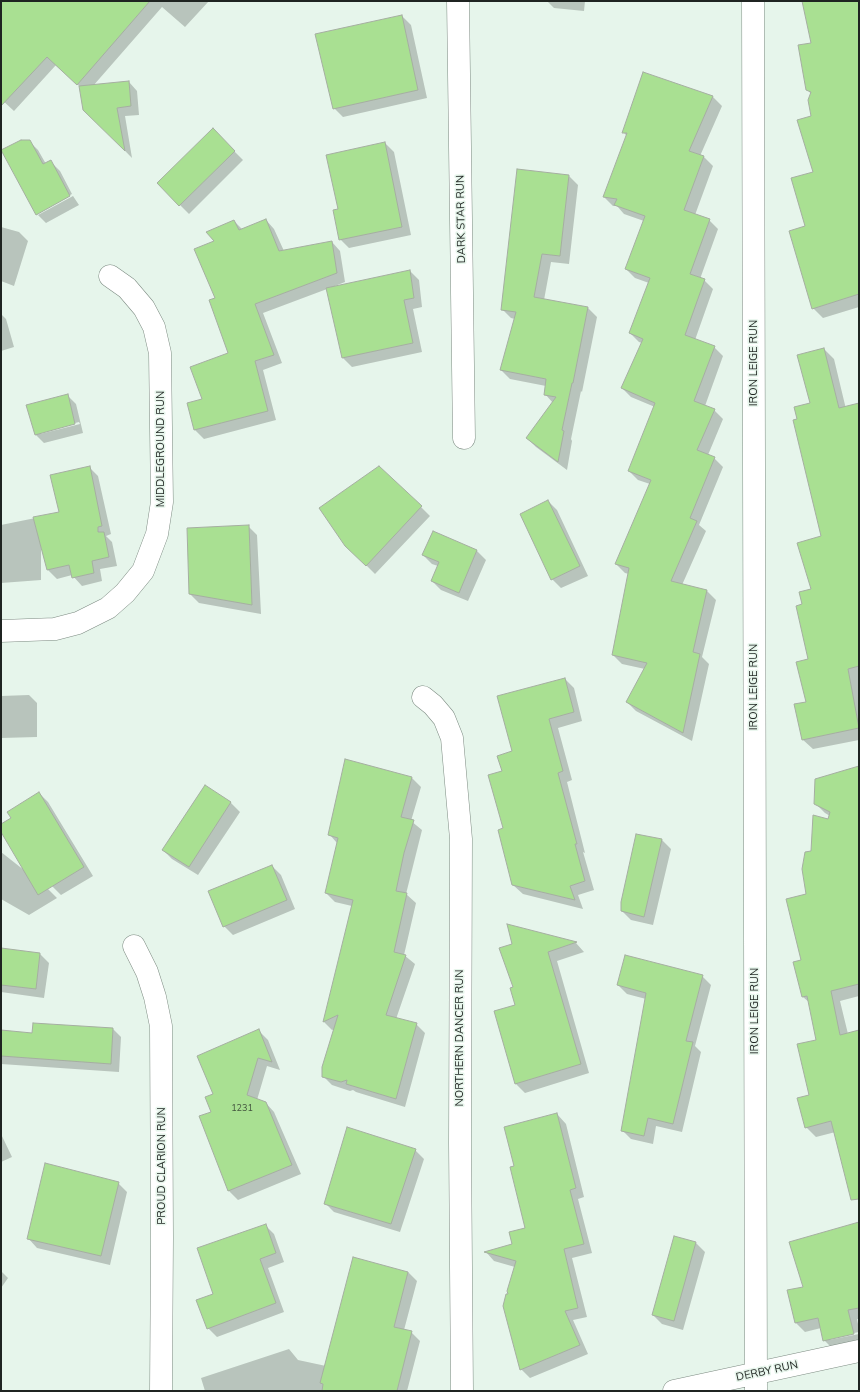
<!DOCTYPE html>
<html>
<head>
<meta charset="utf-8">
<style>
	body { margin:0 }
	#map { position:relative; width:860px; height:1392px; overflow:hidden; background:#e6f5eb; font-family:Mulish,sans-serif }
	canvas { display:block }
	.frame { position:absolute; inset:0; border:2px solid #1f2421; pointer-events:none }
</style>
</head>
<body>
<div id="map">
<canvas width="860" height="1392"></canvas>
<div class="frame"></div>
</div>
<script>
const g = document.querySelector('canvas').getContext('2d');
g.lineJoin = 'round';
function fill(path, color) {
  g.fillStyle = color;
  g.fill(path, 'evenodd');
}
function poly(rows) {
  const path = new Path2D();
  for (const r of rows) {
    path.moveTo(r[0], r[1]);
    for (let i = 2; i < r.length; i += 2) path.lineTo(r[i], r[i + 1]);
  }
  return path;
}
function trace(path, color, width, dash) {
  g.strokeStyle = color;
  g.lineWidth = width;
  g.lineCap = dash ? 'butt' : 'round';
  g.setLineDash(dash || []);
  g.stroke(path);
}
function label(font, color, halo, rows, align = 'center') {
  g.font = font + ' Mulish,sans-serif';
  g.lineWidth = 3;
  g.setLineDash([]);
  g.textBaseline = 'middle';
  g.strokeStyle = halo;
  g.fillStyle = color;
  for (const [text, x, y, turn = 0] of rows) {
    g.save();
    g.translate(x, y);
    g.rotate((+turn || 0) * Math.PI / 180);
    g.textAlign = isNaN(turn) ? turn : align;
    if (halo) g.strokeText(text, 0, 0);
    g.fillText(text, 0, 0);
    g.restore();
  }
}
fill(poly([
	[8,1,209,1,185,27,162,7,93,86,129,82,137,91,139,115,125,116,132,158,84,109,80,87,56,65,14,111,1,99,1,9],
	[547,1,585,1,584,11,554,8],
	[803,1,859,1,859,307,823,318,813,308,807,227,814,173,811,94,807,89,812,44],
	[402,16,411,25,427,98,343,117,334,108],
	[643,73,713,97,722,106,700,156,704,157,713,166,695,215,709,220,718,229,700,279,704,280,713,289,695,340,714,347,723,356,705,406,714,410,723,419,708,455,714,458,723,467,699,525,706,531,682,585,707,591,716,600,702,657,709,664,692,741,636,711,627,702,645,669,622,664,613,655,629,574,625,573,616,564,650,484,638,480,629,471,655,407,631,397,622,388,642,343,639,342,630,333,649,283,635,278,626,269,644,221,624,214,617,206,613,206,604,197,627,136,623,132],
	[213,130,243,160,189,214,158,183],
	[29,141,38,150,46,164,51,162,60,171,72,194,38,212,38,215,73,196,79,205,46,223,37,214],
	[385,143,394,152,411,235,349,248,340,239,339,209],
	[569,176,578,185,569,264,551,262,544,300,588,308,597,317,582,392,581,391,571,439,572,441,567,470,536,447,527,438,553,403,545,394,546,386,510,379,501,370,515,319,511,318,502,309],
	[266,220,274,229,284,251,332,242,340,251,345,282,335,286,335,287,410,271,419,280,422,307,413,309,422,352,352,367,343,358,327,289,263,313,282,363,263,370,276,420,204,439,195,430,188,404,203,400,229,353,216,299,216,241,234,221,243,230],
	[1,227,19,232,28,241,14,286,1,281],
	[1,314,6,319,14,347,1,351],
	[824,349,834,359,851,430,859,481,859,678,858,679,859,685,859,740,813,749,802,739,807,702,809,660,803,605,812,590,822,537,799,420,811,404],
	[67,395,76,404,83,433,44,443,35,434],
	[79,422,80,424,40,434,40,432],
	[89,467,98,476,111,534,106,536,112,542,117,566,100,569,102,581,82,586,72,575,57,579,48,570,41,547,41,580,1,583,1,525,60,513],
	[548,501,557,510,588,576,561,588,552,579],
	[421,507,430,516,375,574,346,545],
	[248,526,257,535,261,614,199,603,190,594],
	[433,532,477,551,486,560,468,601,441,590,432,581,438,566,432,564,423,555],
	[565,679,574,688,582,721,558,728,572,780,567,782,585,853,583,852,594,890,578,895,583,909,523,894,513,885,505,829,503,772,513,752],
	[29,695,37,703,37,737,1,738,1,696],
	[346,760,412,778,421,787,411,821,422,830,406,894,416,903,404,955,415,964,396,1019,416,1024,425,1033,405,1107,356,1092,353,1090,350,1091,332,1085,323,1076,335,1029,332,1030,324,1022,352,906,335,902,326,893,337,843,330,835],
	[859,779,859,996,840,1001,848,1034,859,1031,859,1126,816,1137,806,1127,818,1041,810,1003,803,997,795,963,802,961,812,851,830,816,825,813,815,803],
	[205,786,231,803,240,812,198,875,172,859,163,850],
	[39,793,48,802,93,876,61,895,52,886,9,812],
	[637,835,662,840,671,849,653,925,631,920,622,911],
	[1,852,48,889,57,898,29,915,1,899],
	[272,866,281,875,295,909,233,935,224,926],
	[508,926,576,943,584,952,557,961,589,1073,525,1093,516,1084,495,1012,516,1006,514,988,514,945],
	[1,949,40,954,49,963,44,998,1,992],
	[702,976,711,985,695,1046,701,1052,682,1132,656,1126,653,1144,631,1139,622,1130,646,999,627,994,618,985],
	[113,1029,121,1037,119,1072,1,1064,1,1031,33,1034],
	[259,1031,268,1040,280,1070,267,1066,257,1100,265,1102,274,1112,301,1174,238,1200,229,1191,212,1112,214,1095],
	[557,1114,566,1124,584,1197,578,1199,592,1253,572,1258,587,1317,573,1320,588,1354,530,1378,521,1369,509,1295,515,1267,494,1261,486,1252,514,1245,526,1229,515,1166],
	[1,1134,12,1157,1,1162],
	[415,1150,424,1159,400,1232,334,1212,325,1203],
	[118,1183,127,1192,110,1265,37,1248,28,1238],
	[265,1225,274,1234,284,1262,268,1268,284,1312,217,1337,208,1328,214,1294],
	[859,1238,859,1319,857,1319,859,1329,859,1344,833,1349,824,1340,821,1328,805,1332,796,1323,804,1287],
	[859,1332,859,1334,829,1340,829,1338],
	[696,1243,705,1252,683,1330,662,1324,653,1315],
	[1,1271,8,1278,1,1288],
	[408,1272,417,1281,404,1330,411,1332,420,1341,407,1391,205,1391,201,1378,289,1349,298,1360,326,1366]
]), '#0003');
const building = poly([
	[1,1,150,1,77,85,47,57,1,106,1,1],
	[802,1,859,1,859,294,812,309,789,231,805,226,791,178,813,172,797,120,811,116,808,100,811,92,806,90,798,45,811,43,802,1],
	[402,15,418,90,333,109,315,34,402,15],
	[643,72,713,96,689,151,704,156,684,210,710,219,690,274,705,279,685,335,715,346,694,401,715,409,697,450,715,457,690,518,697,521,671,581,707,590,693,652,700,654,683,733,626,702,647,663,612,655,629,568,615,564,651,480,628,471,655,403,621,388,643,339,629,333,650,278,625,269,645,216,614,205,617,199,603,197,627,133,622,133,643,72],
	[129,81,131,106,117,108,125,151,83,110,79,86,129,81],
	[213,128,235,151,179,206,157,183,213,128],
	[21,140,30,140,43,164,51,160,70,196,36,215,1,150,21,140],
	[385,142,402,227,339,240,333,210,338,209,326,155,385,142],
	[517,169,569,175,560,256,542,254,534,297,588,307,573,383,572,383,562,430,564,431,558,462,526,438,556,397,544,395,546,379,500,370,516,312,501,310,517,169],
	[266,219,279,251,332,241,337,273,255,304,274,355,255,361,268,411,194,430,187,403,202,399,190,367,228,353,209,300,215,298,194,249,214,241,206,232,234,220,239,230,266,219],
	[410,270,414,298,404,300,413,343,342,358,326,288,410,270],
	[824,348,839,408,859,403,859,666,848,669,859,728,802,740,794,704,806,702,796,662,808,659,796,606,802,604,799,592,811,589,797,543,821,536,793,420,797,419,794,407,810,403,797,355,824,348],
	[68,394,75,424,35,435,26,405,68,394],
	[90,466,102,526,98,527,98,532,104,532,109,557,92,561,94,573,72,578,69,565,47,570,33,517,59,512,50,475,90,466],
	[379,466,422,506,366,566,345,546,319,508,379,466],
	[548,500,580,566,551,580,520,514,548,500],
	[249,525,252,605,189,594,187,528,249,525],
	[433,531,477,550,459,593,431,581,439,562,422,555,433,531],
	[565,678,574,712,549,719,563,771,558,773,577,844,575,844,585,881,570,886,575,900,512,885,498,830,503,828,488,775,502,771,497,756,512,751,497,696,565,678],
	[345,759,412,777,401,817,414,820,404,853,396,891,407,893,394,952,406,955,386,1015,417,1023,396,1099,346,1084,347,1080,341,1082,322,1077,322,1067,338,1015,323,1022,353,900,325,893,338,838,328,835,345,759],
	[859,766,859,984,831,991,840,1035,859,1030,859,1199,851,1200,831,1121,805,1128,797,1098,809,1095,797,1044,816,1040,807,996,802,997,793,962,801,960,786,899,806,894,802,869,805,852,811,851,813,815,828,819,830,812,814,804,815,779,859,766],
	[205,785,231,802,189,867,162,850,205,785],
	[39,792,84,867,38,895,1,832,1,824,11,818,7,812,39,792],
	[636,834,662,839,644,917,621,911,621,902,636,834],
	[272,865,287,900,223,927,208,891,272,865],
	[507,924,577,942,548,952,581,1064,515,1084,494,1011,515,1005,510,988,513,987,499,948,512,944,507,924],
	[1,948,40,953,36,989,1,985,1,948],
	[625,955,703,975,686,1041,693,1042,673,1124,648,1118,644,1136,621,1131,646,993,617,985,625,955],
	[33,1023,113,1028,111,1064,1,1056,1,1030,32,1033,33,1023],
	[259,1029,272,1062,258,1058,247,1095,266,1102,292,1165,228,1191,199,1116,211,1112,205,1097,213,1094,197,1056,259,1029],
	[557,1113,576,1188,570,1190,584,1244,564,1249,578,1308,565,1311,580,1345,520,1370,503,1306,506,1294,508,1294,507,1291,516,1261,484,1252,512,1244,509,1232,525,1228,510,1167,514,1166,504,1127,557,1113],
	[347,1127,416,1149,391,1224,324,1204,347,1127],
	[45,1163,119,1182,101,1256,27,1239,45,1163],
	[859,1222,859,1308,848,1310,854,1334,823,1341,818,1318,795,1323,787,1290,803,1287,789,1242,859,1222],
	[266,1224,276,1253,260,1259,276,1303,207,1329,196,1300,213,1294,197,1248,266,1224],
	[674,1236,696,1242,674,1321,652,1315,674,1236],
	[353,1257,408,1272,394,1327,412,1331,397,1391,322,1391,323,1384,320,1383,353,1257]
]);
fill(building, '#a9e092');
trace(building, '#a5aea1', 1);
const minor = poly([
	[458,1,464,438],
	[753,1,756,1391],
	[1,631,55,629,78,623,108,608,125,593,143,571,157,534,162,502,160,353,154,327,144,308,127,288,110,276],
	[423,697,433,705,444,718,452,738,461,839,460,1143,462,1391],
	[134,946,147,972,155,997,161,1026,162,1238,161,1391],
	[674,1391,859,1351]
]);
trace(minor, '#7d8b82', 23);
trace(minor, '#fff', 22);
label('9px', '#42533d', null, [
	["1231",242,1108]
]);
label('11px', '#1f2421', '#e6f5eb', [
	["DARK STAR RUN",461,219,-91],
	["IRON LEIGE RUN",754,363,-90],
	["MIDDLEGROUND RUN",161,449,-90],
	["IRON LEIGE RUN",754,687,-90],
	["IRON LEIGE RUN",755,1011,-90],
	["NORTHERN DANCER RUN",460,1038,-90],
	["PROUD CLARION RUN",162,1166,-90],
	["DERBY RUN",767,1371,-12]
]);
</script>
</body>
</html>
